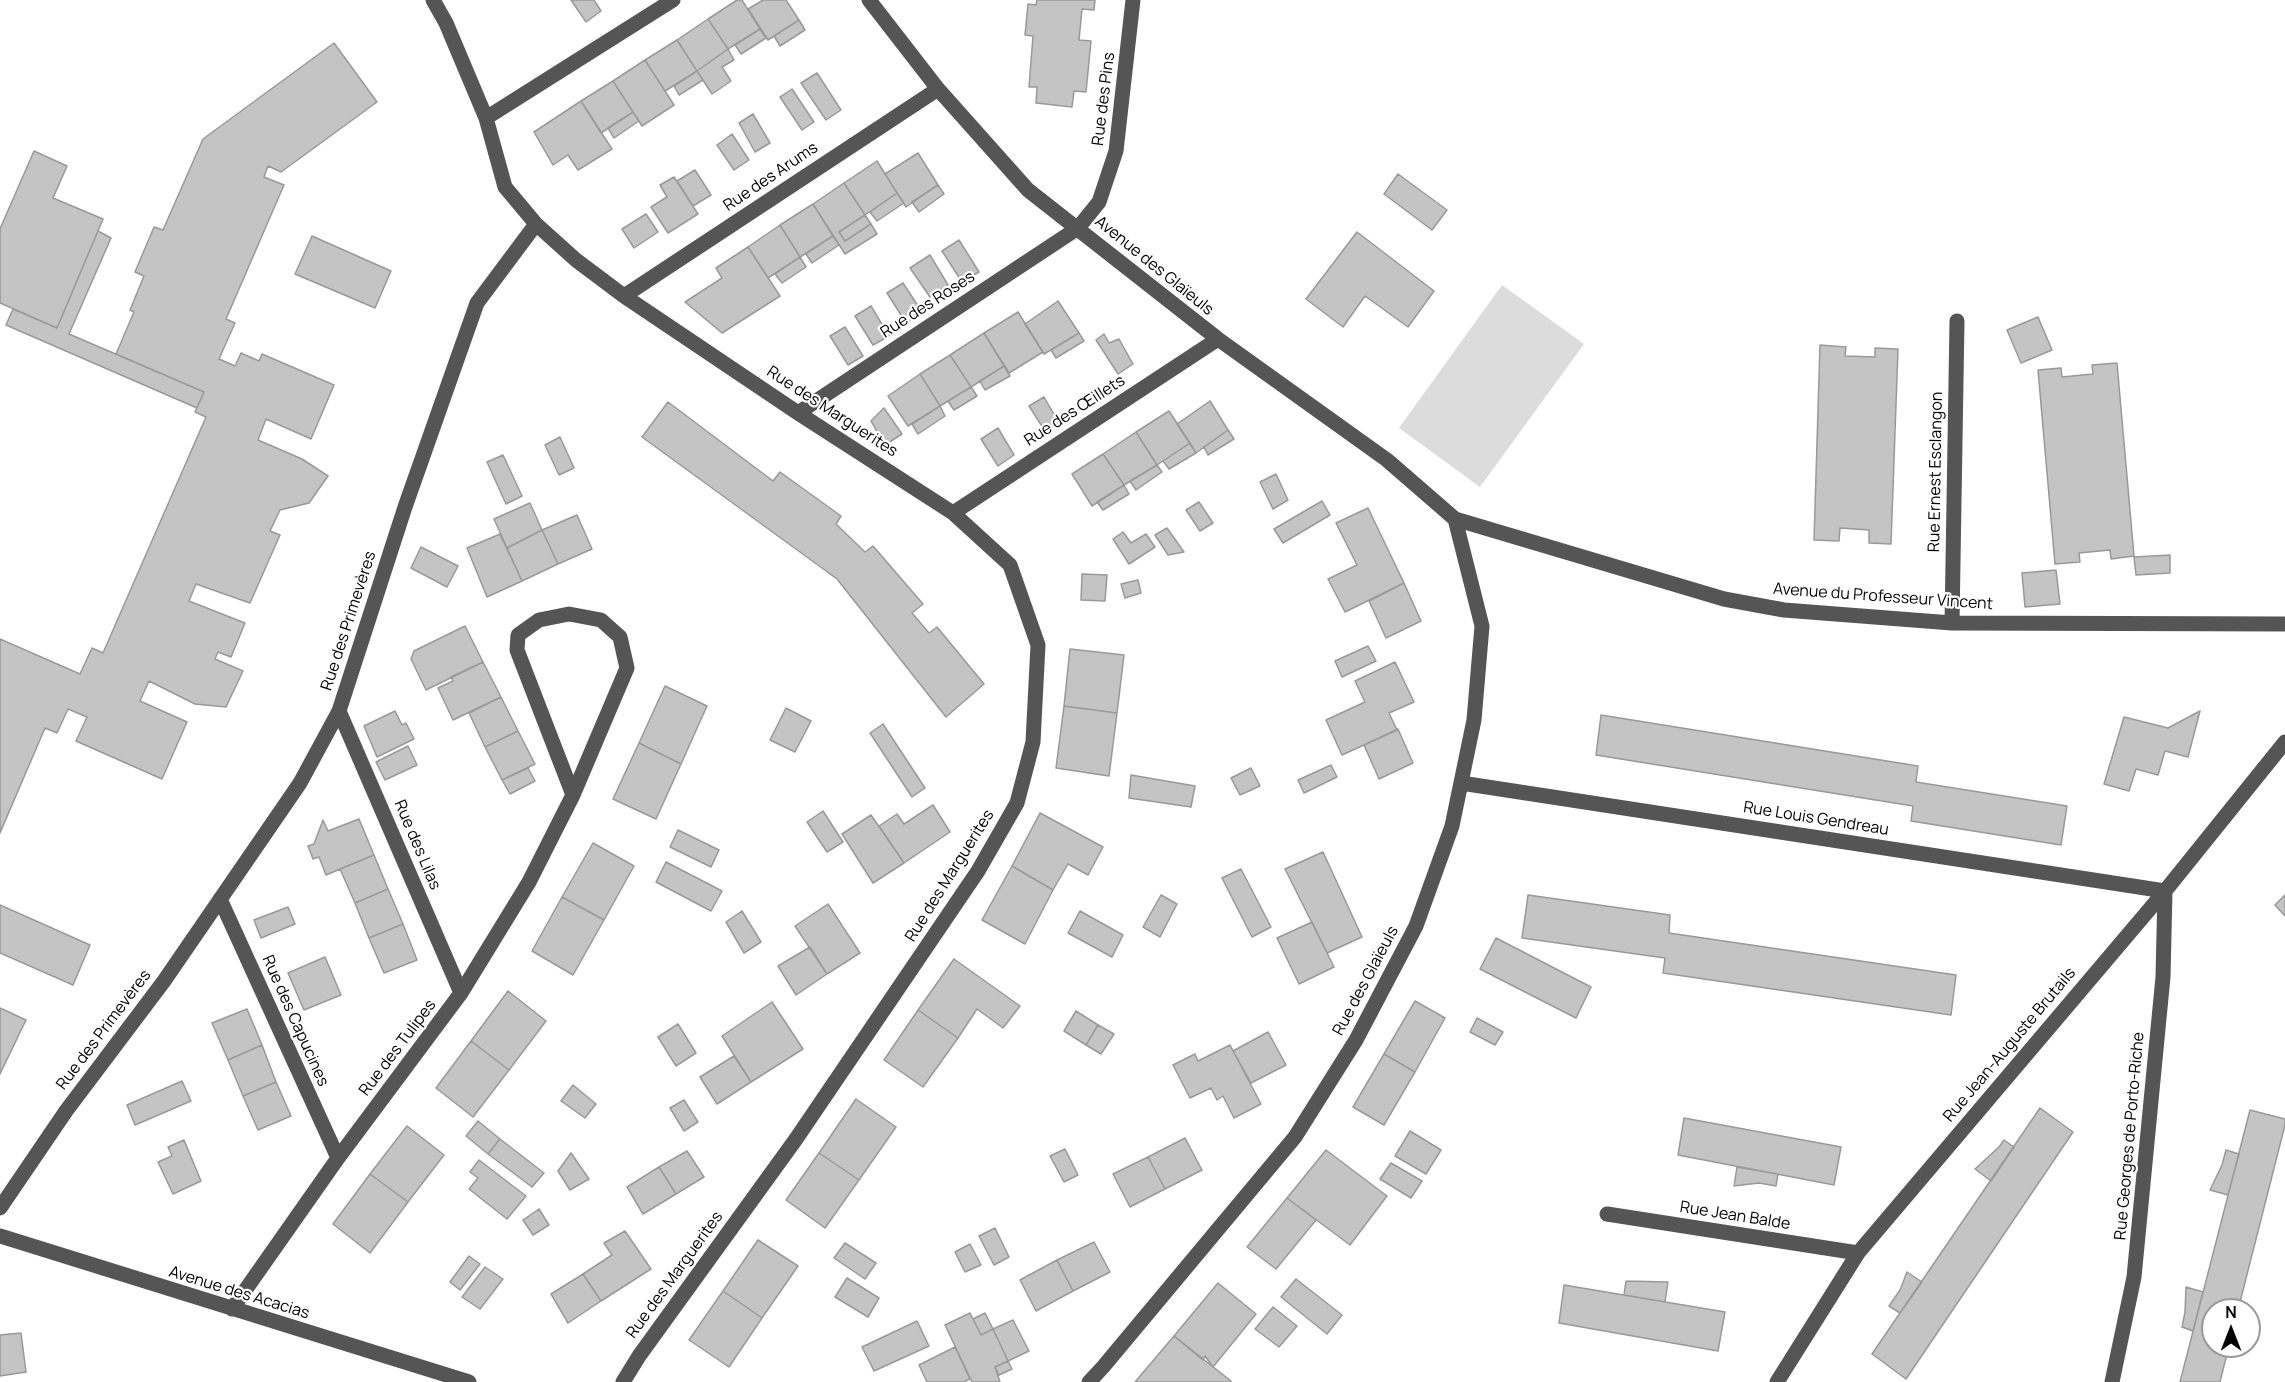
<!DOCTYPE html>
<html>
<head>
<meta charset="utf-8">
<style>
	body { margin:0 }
	#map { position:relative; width:2285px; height:1382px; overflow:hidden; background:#fff; font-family:Manrope,sans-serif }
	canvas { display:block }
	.north { position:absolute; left:2201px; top:1298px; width:60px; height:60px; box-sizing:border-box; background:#fff; border:2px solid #999; border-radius:50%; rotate:0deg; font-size:16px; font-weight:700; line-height:24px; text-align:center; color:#000 }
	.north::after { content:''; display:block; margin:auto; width:21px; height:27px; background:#000; clip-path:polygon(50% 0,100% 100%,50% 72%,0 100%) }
</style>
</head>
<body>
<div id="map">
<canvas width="2285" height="1382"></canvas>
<div class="north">N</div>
</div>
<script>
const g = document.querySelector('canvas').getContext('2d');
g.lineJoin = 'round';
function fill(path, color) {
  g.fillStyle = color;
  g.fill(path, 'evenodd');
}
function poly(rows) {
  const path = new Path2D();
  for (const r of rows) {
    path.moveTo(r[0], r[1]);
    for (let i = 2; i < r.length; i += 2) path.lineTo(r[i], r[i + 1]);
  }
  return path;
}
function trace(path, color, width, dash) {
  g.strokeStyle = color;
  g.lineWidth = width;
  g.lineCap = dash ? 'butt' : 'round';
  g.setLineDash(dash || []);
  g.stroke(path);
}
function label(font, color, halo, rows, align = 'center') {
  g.font = font + ' Manrope,sans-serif';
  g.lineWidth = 4.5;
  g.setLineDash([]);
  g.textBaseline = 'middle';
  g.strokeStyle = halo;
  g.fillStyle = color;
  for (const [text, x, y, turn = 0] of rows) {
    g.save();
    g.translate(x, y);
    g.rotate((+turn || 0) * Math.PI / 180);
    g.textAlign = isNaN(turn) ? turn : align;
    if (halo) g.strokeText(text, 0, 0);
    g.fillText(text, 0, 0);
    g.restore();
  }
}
fill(poly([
	[1502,285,1584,344,1480,487,1399,428]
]), '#dcdcdc');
const building = poly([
	[571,0,594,0,601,11,586,22,571,0],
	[737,0,742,0,760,29,728,49,708,19,737,0],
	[763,0,786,0,799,20,768,40,748,9,763,0],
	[1037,0,1095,0,1094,10,1082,9,1079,40,1091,41,1086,92,1074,91,1072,107,1036,103,1037,87,1029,87,1033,36,1025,35,1028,4,1036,5,1037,0],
	[708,19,728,49,697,71,677,40,708,19],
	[799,20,805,30,780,46,774,36,799,20],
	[760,29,766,38,741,54,735,45,760,29],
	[677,40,697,71,665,91,645,60,677,40],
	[334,43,377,102,281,172,268,166,264,177,284,185,226,319,235,323,219,359,235,366,241,353,259,361,262,354,334,385,311,439,266,419,258,440,302,459,328,476,309,503,280,510,270,531,280,535,250,603,196,584,189,601,245,623,231,657,218,652,215,659,243,671,226,707,195,704,149,681,140,701,187,722,162,779,76,741,87,717,68,709,57,733,45,728,0,833,0,639,80,674,92,648,103,653,206,417,195,412,204,392,116,354,134,312,130,310,144,276,135,272,154,227,163,230,203,139,334,43],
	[728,49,734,60,722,67,731,81,712,94,697,71,728,49],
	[645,60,674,105,642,126,613,81,645,60],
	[697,71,703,80,679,95,674,86,697,71],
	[817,73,841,110,826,120,801,83,817,73],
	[613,81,633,112,601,133,581,101,613,81],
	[792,89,814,122,802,130,780,97,792,89],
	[581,101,612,149,578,170,568,155,553,165,534,132,581,101],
	[633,112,639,121,614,138,608,128,633,112],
	[753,114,770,143,755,152,739,123,753,114],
	[732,134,749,160,734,170,717,145,732,134],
	[34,151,67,166,53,198,103,219,57,328,0,303,0,229,34,151],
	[918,153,938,185,906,207,885,174,918,153],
	[877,161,897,193,865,215,844,183,877,161],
	[695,170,711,195,693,206,677,181,695,170],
	[1398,174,1447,210,1432,230,1384,194,1398,174],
	[674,177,698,214,668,233,651,207,667,197,660,185,674,177],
	[844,183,865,215,839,232,845,241,871,224,877,234,845,254,813,204,844,183],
	[938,185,944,194,919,212,912,202,938,185],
	[897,193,904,203,877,221,870,212,897,193],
	[813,204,833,236,800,257,780,225,813,204],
	[646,214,658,232,634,248,622,229,646,214],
	[865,215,871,224,845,241,839,232,865,215],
	[780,225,800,257,768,278,748,247,780,225],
	[98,231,111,238,69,334,204,392,197,408,6,325,13,309,57,328,98,231],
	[1357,232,1434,291,1408,327,1365,296,1343,327,1306,299,1357,232],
	[312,236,391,271,375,308,295,274,312,236],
	[833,236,839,245,812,263,806,254,833,236],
	[959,240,979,272,962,282,942,251,959,240],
	[748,247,780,296,722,333,685,302,722,278,716,268,748,247],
	[930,255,948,285,930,297,910,268,930,255],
	[800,257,806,267,782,283,775,274,800,257],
	[903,283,922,312,906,323,887,293,903,283],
	[1058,301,1079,333,1044,354,1025,324,1058,301],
	[871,306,889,336,873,345,855,316,871,306],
	[1018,312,1043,352,1009,373,984,333,1018,312],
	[2038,317,2052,350,2021,363,2007,330,2038,317],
	[845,327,863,356,848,365,830,336,845,327],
	[984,333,1004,366,971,387,950,355,984,333],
	[1079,333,1084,341,1056,358,1051,350,1079,333],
	[1104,334,1109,343,1119,339,1133,364,1118,374,1096,340,1104,334],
	[1820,345,1846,347,1845,356,1875,357,1875,348,1898,349,1891,544,1869,543,1869,530,1840,528,1839,541,1814,540,1820,345],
	[950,355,971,387,940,406,920,374,950,355],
	[2117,363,2134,556,2111,559,2110,550,2079,553,2080,562,2055,564,2038,370,2061,368,2062,377,2093,374,2092,365,2117,363],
	[1004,366,1010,376,985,390,980,381,1004,366],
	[920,374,940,406,908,426,888,396,920,374],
	[971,387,977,396,954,410,948,401,971,387],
	[1044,397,1059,423,1045,431,1029,406,1044,397],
	[1210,401,1228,430,1196,453,1177,424,1210,401],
	[668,402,773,481,780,472,841,516,836,524,865,552,873,546,923,604,912,613,929,633,937,627,984,684,946,717,837,579,642,437,668,402],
	[940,406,945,416,918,434,912,424,940,406],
	[884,408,902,434,885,445,871,421,884,408],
	[1169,411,1190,443,1157,465,1136,432,1169,411],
	[998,428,1014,455,998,466,981,439,998,428],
	[1228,430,1234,439,1208,455,1204,447,1228,430],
	[1136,432,1157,465,1124,485,1103,454,1136,432],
	[560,437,574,468,559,475,545,445,560,437],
	[1190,443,1196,453,1169,469,1163,461,1190,443],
	[1103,454,1124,485,1092,506,1072,474,1103,454],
	[503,455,522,496,506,504,487,462,503,455],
	[1157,465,1162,472,1136,490,1130,481,1157,465],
	[1276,474,1288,500,1273,509,1260,482,1276,474],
	[1124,485,1129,494,1103,510,1097,502,1124,485],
	[1322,501,1330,515,1283,543,1274,529,1322,501],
	[1199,502,1213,523,1200,531,1186,510,1199,502],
	[530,503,542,530,507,548,494,519,530,503],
	[1368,508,1404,583,1345,612,1328,579,1357,565,1336,523,1368,508],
	[577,515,592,549,558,564,542,530,577,515],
	[1167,528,1184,552,1168,555,1155,535,1167,528],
	[542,530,558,564,522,581,507,548,542,530],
	[1123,532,1131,543,1146,534,1155,547,1129,564,1113,539,1123,532],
	[500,534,522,581,487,597,467,548,500,534],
	[421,547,458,566,447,587,411,568,421,547],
	[2170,555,2170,573,2136,575,2134,557,2170,555],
	[2056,570,2060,604,2025,607,2022,573,2056,570],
	[1082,574,1107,575,1105,601,1081,600,1082,574],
	[1138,580,1141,593,1125,598,1121,584,1138,580],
	[1404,583,1421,621,1386,638,1369,601,1404,583],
	[465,626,483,662,426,690,411,659,414,651,465,626],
	[1368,646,1376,661,1342,677,1335,661,1368,646],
	[1070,649,1124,655,1117,713,1064,706,1070,649],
	[483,662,501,697,453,720,438,688,453,681,451,677,483,662],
	[1395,662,1414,702,1389,713,1397,730,1342,755,1326,720,1365,702,1355,681,1395,662],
	[665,686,707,706,681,764,639,743,665,686],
	[501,697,518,731,485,747,469,713,501,697],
	[1064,706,1117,713,1109,776,1056,768,1064,706],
	[786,708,811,721,795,752,770,740,786,708],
	[395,711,402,725,406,723,414,739,377,757,364,726,395,711],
	[2200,711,2188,757,2165,751,2158,775,2136,769,2129,791,2104,784,2124,717,2168,728,2200,711],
	[1601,715,1918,766,1916,782,2067,806,2061,845,1911,821,1913,806,1596,755,1601,715],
	[883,724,925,788,912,797,870,733,883,724],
	[1398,729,1413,763,1379,779,1364,745,1398,729],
	[518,731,535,764,502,780,485,747,518,731],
	[639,743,681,764,656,819,613,799,639,743],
	[408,746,417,765,385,780,376,762,408,746],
	[1331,765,1337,777,1304,793,1298,780,1331,765],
	[528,768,535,781,510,794,502,780,528,768],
	[1251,768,1260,786,1240,795,1231,778,1251,768],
	[1131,775,1195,786,1191,807,1129,798,1131,775],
	[933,805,950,832,904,863,879,826,897,814,904,824,933,805],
	[823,811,843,842,827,852,807,822,823,811],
	[1040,813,1103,847,1088,875,1068,864,1053,890,1012,866,1040,813],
	[871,815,904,863,873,883,842,834,871,815],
	[359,819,374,855,326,875,319,857,313,859,308,846,314,844,323,820,328,831,359,819],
	[678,830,719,850,711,867,670,847,678,830],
	[593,843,634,866,604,920,562,897,593,843],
	[1323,852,1362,937,1327,953,1285,869,1323,852],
	[374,855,388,889,355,903,340,869,374,855],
	[666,862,722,891,711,911,656,882,666,862],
	[1012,866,1053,890,1025,944,982,920,1012,866],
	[1241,869,1271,927,1252,937,1222,878,1241,869],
	[388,889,403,924,369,938,355,903,388,889],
	[1161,895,1177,904,1160,937,1143,927,1161,895],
	[1528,895,1670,915,1669,933,1956,975,1951,1015,1663,973,1665,958,1522,938,1528,895],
	[2285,895,2285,916,2275,905,2285,895],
	[562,897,604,920,573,975,532,951,562,897],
	[828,904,860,953,827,974,795,926,828,904],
	[0,905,90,945,73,985,0,953,0,905],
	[288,907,295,924,261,938,254,920,288,907],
	[742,911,761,942,744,953,726,922,742,911],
	[1080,911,1123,935,1112,957,1068,933,1080,911],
	[1312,922,1334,967,1299,984,1277,938,1312,922],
	[403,924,417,960,384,973,369,938,403,924],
	[1496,938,1591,987,1576,1018,1480,969,1496,938],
	[810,947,827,974,796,995,778,966,810,947],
	[325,957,341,995,304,1010,288,973,325,957],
	[954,959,1020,1006,1003,1028,977,1009,958,1038,918,1010,954,959],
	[508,991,546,1021,509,1070,471,1041,508,991],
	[1415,1001,1445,1018,1415,1072,1384,1054,1415,1001],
	[772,1002,803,1049,751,1082,722,1036,772,1002],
	[0,1008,26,1020,0,1074,0,1008],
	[247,1009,262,1045,228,1060,212,1023,247,1009],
	[918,1010,958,1038,923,1087,884,1060,918,1010],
	[1076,1011,1098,1025,1086,1045,1064,1031,1076,1011],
	[1477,1018,1503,1032,1495,1045,1470,1032,1477,1018],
	[678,1024,696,1053,676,1066,658,1037,678,1024],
	[1098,1025,1114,1034,1101,1054,1086,1045,1098,1025],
	[1268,1032,1286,1065,1251,1083,1233,1051,1268,1032],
	[471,1041,509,1070,473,1117,436,1088,471,1041],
	[262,1045,276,1082,243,1096,228,1060,262,1045],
	[1230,1045,1261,1104,1234,1118,1223,1096,1217,1100,1211,1088,1190,1098,1173,1065,1195,1054,1198,1061,1230,1045],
	[1384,1054,1415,1072,1384,1125,1353,1107,1384,1054],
	[734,1056,751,1082,717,1104,700,1077,734,1056],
	[182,1081,191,1101,135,1125,127,1105,182,1081],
	[276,1082,291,1116,258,1130,243,1096,276,1082],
	[573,1085,596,1104,585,1118,561,1101,573,1085],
	[856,1099,896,1127,859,1180,819,1153,856,1099],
	[684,1100,698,1122,684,1131,670,1108,684,1100],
	[2040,1108,2073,1132,1906,1379,1872,1354,2040,1108],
	[2250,1110,2285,1119,2285,1125,2238,1310,2213,1310,2213,1346,2229,1346,2220,1382,2180,1382,2250,1110],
	[1684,1118,1841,1147,1834,1185,1678,1155,1684,1118],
	[478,1121,500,1139,488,1154,466,1136,478,1121],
	[407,1126,444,1155,408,1202,370,1174,407,1126],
	[1410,1131,1441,1150,1426,1174,1395,1156,1410,1131],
	[1185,1138,1202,1170,1165,1189,1148,1157,1185,1138],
	[500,1139,544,1173,532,1187,488,1154,500,1139],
	[184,1140,201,1181,173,1194,158,1162,172,1156,168,1147,184,1140],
	[2004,1140,2014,1147,1991,1181,1975,1169,1999,1147,2004,1140],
	[1065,1149,1078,1175,1064,1182,1050,1156,1065,1149],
	[1326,1150,1387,1196,1350,1245,1287,1198,1326,1150],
	[2226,1150,2239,1154,2228,1195,2210,1190,2222,1165,2226,1150],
	[687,1151,704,1177,676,1194,659,1167,687,1151],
	[571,1153,589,1179,570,1190,558,1171,571,1153],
	[819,1153,859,1180,825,1228,786,1200,819,1153],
	[1148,1157,1165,1189,1130,1207,1113,1174,1148,1157],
	[479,1160,526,1196,507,1219,469,1189,478,1178,470,1172,479,1160],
	[1391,1163,1422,1181,1411,1198,1380,1179,1391,1163],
	[659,1167,676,1194,643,1214,627,1187,659,1167],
	[1737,1167,1778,1174,1776,1186,1759,1183,1734,1186,1737,1167],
	[370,1174,408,1202,370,1253,333,1224,370,1174],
	[1287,1198,1316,1220,1276,1269,1247,1247,1287,1198],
	[539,1209,549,1225,533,1235,523,1220,539,1209],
	[995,1228,1009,1257,994,1265,979,1236,995,1228],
	[625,1231,651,1269,601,1301,583,1274,612,1255,604,1243,625,1231],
	[758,1240,798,1266,762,1318,723,1291,758,1240],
	[1094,1242,1110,1272,1073,1291,1057,1260,1094,1242],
	[845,1243,876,1263,865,1279,834,1258,845,1243],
	[970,1244,981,1265,965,1272,955,1252,970,1244],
	[469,1256,480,1264,460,1290,450,1282,469,1256],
	[1057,1260,1073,1291,1036,1311,1020,1280,1057,1260],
	[485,1267,503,1279,480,1309,462,1297,485,1267],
	[1907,1272,1922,1282,1900,1313,1889,1306,1900,1290,1907,1272],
	[583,1274,601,1301,568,1323,551,1294,583,1274],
	[847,1278,879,1298,868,1317,835,1297,847,1278],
	[1296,1279,1342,1315,1327,1334,1281,1297,1296,1279],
	[1626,1281,1668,1282,1665,1302,1624,1295,1626,1281],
	[1218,1283,1256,1314,1213,1367,1205,1356,1203,1360,1174,1336,1218,1283],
	[1564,1285,1725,1312,1718,1351,1559,1323,1564,1285],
	[2186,1287,2203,1292,2193,1331,2182,1327,2185,1312,2186,1287],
	[723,1291,762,1318,729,1367,689,1340,723,1291],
	[1273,1307,1297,1326,1279,1347,1255,1329,1273,1307],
	[970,1313,981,1335,993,1329,1008,1361,995,1367,1000,1382,972,1382,945,1325,970,1313],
	[985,1313,993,1329,981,1335,973,1319,985,1313],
	[1013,1320,1029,1351,1008,1361,993,1329,1013,1320],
	[917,1321,929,1346,874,1371,862,1347,917,1321],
	[21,1333,26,1372,0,1376,0,1335,21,1333],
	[1174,1336,1231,1381,1231,1382,1135,1382,1174,1336],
	[955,1347,970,1379,964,1382,927,1382,919,1365,955,1347],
	[1008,1361,1012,1369,999,1375,995,1367,1008,1361]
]);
fill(building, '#c4c4c4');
trace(building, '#999', 1.5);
trace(poly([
	[433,0,446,23,486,118,505,187,536,224,576,260,624,296,798,413,953,513,1010,565,1038,645,1033,742,1017,803,978,871,796,1139,639,1356,623,1382],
	[869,0,938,89,1028,190,1218,339,1387,460,1455,519,1724,599,1784,610,1952,623,2285,624],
	[486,118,673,0],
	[624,296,938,89],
	[798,413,1078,228,1099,202,1116,151,1133,0],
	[953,513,1218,339],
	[1952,623,1957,321],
	[339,711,461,993],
	[1461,783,2165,891,2163,977,2134,1277,2112,1382],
	[220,899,338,1158],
	[0,1208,66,1111,164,981,300,783,339,711,405,507,477,303,536,224],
	[1607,1214,1858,1253],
	[0,1236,469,1382],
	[232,1309,338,1158,461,993,529,882,573,795,627,668,620,637,601,620,569,614,539,620,518,635,517,650,573,795],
	[1089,1382,1103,1367,1295,1137,1356,1040,1416,926,1452,826,1474,720,1482,626,1455,519],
	[1777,1382,1858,1253,2165,891,2285,742]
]), '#555', 15);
label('16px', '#000', '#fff', [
	["Rue des Pins",1104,99,-83],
	["Rue des Arums",771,177,-34],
	["Avenue des Glaïeuls",1154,266,39],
	["Rue des Roses",928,305,-33],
	["Rue des Œillets",1075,411,-33],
	["Rue des Marguerites",832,412,33],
	["Rue Ernest Esclangon",1936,472,-89],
	["Avenue du Professeur Vincent",1883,597,4],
	["Rue des Primevères",349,621,-72],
	["Rue Louis Gendreau",1816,819,9],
	["Rue des Lilas",417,845,67],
	["Rue des Marguerites",950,876,-58],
	["Rue des Glaïeuls",1366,981,-62],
	["Rue des Capucines",295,1021,66],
	["Rue des Primevères",104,1030,-53],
	["Rue Jean-Auguste Brutails",2010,1045,-50],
	["Rue des Tulipes",398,1048,-53],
	["Rue Georges de Porto-Riche",2130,1136,-85],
	["Rue Jean Balde",1735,1216,9],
	["Rue des Marguerites",675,1275,-54],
	["Avenue des Acacias",239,1293,17]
]);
</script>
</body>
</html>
